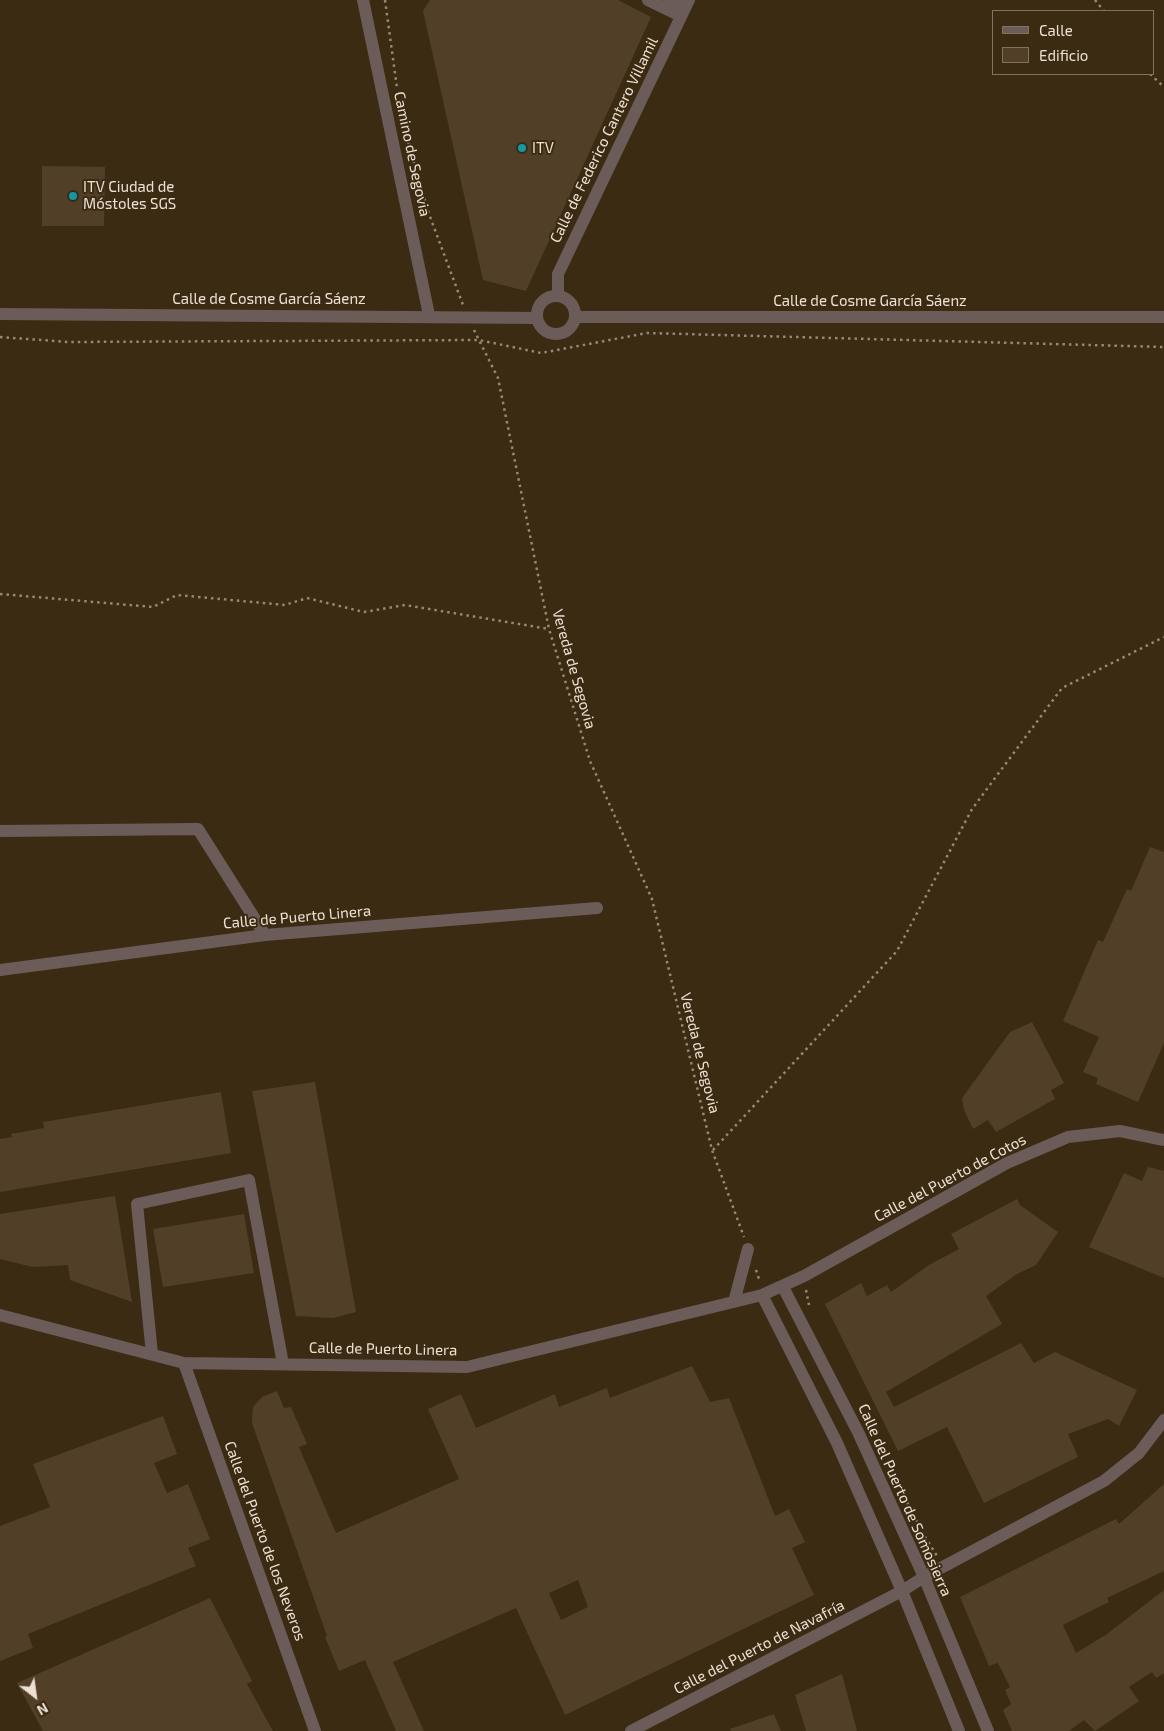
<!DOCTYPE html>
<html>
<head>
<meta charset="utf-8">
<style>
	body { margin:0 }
	#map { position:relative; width:1164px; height:1731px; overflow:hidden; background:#3c2b13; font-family:"Exo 2",sans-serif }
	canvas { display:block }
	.legend { position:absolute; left:992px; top:10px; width:162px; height:65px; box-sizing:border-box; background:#3c2b13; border:1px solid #82735f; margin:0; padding:6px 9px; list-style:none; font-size:15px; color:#ebe0d2 }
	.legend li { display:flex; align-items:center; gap:10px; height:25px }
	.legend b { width:25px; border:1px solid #82735f }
	.north { position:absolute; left:10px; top:1671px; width:50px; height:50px; -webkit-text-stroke:4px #3c2b13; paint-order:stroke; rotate:150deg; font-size:14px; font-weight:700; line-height:20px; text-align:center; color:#ebe0d2 }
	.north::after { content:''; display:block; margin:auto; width:18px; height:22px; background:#ebe0d2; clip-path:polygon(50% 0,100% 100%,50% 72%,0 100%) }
</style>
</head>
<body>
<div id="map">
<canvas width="1164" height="1731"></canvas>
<ul class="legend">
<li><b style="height:6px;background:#6b5c5a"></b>Calle</li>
<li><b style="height:14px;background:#513f28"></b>Edificio</li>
</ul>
<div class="north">N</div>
</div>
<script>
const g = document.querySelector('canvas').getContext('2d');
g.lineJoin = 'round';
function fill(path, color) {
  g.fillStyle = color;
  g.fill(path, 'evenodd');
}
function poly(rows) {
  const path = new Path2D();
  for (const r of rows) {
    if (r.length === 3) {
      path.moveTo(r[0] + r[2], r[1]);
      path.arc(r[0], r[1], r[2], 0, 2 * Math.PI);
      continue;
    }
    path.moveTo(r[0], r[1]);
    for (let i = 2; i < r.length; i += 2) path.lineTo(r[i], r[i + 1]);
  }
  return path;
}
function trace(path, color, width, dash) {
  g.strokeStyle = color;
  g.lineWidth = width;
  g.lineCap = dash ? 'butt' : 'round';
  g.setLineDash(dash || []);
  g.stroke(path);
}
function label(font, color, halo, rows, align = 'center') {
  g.font = font + ' "Exo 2",sans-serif';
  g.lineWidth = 4;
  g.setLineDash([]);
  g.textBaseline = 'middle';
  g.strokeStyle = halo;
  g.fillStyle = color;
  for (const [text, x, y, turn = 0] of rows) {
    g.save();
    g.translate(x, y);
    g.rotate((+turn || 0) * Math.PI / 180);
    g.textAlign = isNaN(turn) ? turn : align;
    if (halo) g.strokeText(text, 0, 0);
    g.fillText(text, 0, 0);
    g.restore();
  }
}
fill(poly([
	[430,0,618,0,651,17,526,291,483,280,423,11],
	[42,166,105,167,104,226,42,226],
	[1150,847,1164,852,1164,1043,1138,1102,1096,1084,1098,1078,1083,1072,1099,1037,1063,1021,1098,940,1103,942,1127,889,1131,891],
	[1032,1022,1064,1083,1051,1090,1055,1099,996,1132,988,1120,973,1129,964,1110,962,1098,1010,1032],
	[315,1082,356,1312,333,1318,296,1316,252,1091],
	[221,1092,231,1153,0,1192,0,1139,12,1137,11,1134,44,1128,43,1122],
	[1148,1167,1164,1171,1164,1278,1089,1247,1124,1173,1142,1181],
	[115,1196,132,1302,70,1280,68,1265,33,1267,0,1259,0,1214],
	[1017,1199,1020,1205,1058,1232,1036,1265,1017,1274,986,1296,1002,1324,886,1392,894,1407,1021,1343,1034,1363,1055,1352,1137,1390,1119,1426,1108,1419,1068,1434,1078,1457,984,1503,947,1427,898,1451,825,1304,861,1283,867,1296,887,1285,891,1292,929,1265,959,1249,951,1234],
	[244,1214,254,1273,163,1287,153,1229],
	[692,1366,710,1402,729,1398,775,1516,789,1509,805,1542,792,1548,814,1595,565,1715,516,1608,393,1662,424,1731,396,1731,365,1660,339,1671,325,1637,327,1636,252,1423,253,1407,262,1397,277,1391,284,1408,291,1407,307,1444,299,1447,336,1533,459,1479,428,1409,461,1394,476,1428,555,1394,559,1407,607,1388,610,1398],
	[578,1580,588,1607,561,1620,549,1593],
	[163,1416,177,1454,154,1463,167,1493,188,1484,210,1539,188,1548,196,1566,28,1634,33,1648,0,1661,0,1526,50,1507,33,1464],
	[1164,1484,1164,1571,1107,1598,1109,1602,1063,1625,1076,1653,1107,1634,1164,1590,1164,1673,1156,1678,1152,1672,1129,1687,1139,1701,1095,1731,1084,1720,1069,1731,1012,1731,1003,1710,1011,1704,1005,1690,1010,1687,998,1663,989,1666,960,1597,1116,1519,1119,1524],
	[210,1598,252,1681,247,1684,273,1731,43,1731,17,1683],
	[842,1674,857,1731,806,1731,795,1695],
	[774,1714,781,1731,731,1731,730,1729]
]), '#513f28');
trace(poly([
	[385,0,397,88],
	[1095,0,1104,11],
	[1150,74,1164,87],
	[408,142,429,214,463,305],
	[474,330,498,378,549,629,590,761,652,899,712,1150,744,1237],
	[0,337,68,342,479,340,541,353,647,333,1164,347],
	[0,594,153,607,177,595,285,605,307,598,364,612,405,605,549,629],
	[713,1150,897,951,972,809,1062,688,1164,637],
	[756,1270,760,1282],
	[806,1290,809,1305],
	[907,1502,922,1532,937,1556]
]), '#968875', 2.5, [2.5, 4]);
trace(poly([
	[363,0,429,315],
	[648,0,681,16],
	[669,0,685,7],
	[556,315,19],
	[558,296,558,274,689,0],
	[0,314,537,318],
	[575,317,1164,317],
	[0,831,198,829,265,935],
	[0,970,265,935,597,908],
	[783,1287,858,1432,924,1577,988,1731],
	[762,1295,837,1443,902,1591,959,1731],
	[734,1302,748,1249],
	[0,1315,184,1363,467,1367,762,1295,804,1276,1007,1163,1068,1137,1120,1131,1164,1140],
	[152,1354,137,1204,249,1180,283,1364],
	[184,1363,315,1731],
	[631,1731,902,1591,924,1577,1104,1481,1139,1453,1164,1420]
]), '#6b5c5a', 12);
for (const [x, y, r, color] of [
	[522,148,5,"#0f9aa8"],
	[73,196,5,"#0f9aa8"]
]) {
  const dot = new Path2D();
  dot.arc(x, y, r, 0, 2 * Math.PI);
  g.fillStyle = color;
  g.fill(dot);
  trace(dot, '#3c2b13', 2);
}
label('15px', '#ebe0d2', '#3c2b13', [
	["Calle de Federico Cantero Villamil",604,140,-64],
	["Camino de Segovia",412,154,78],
	["Calle de Cosme García Sáenz",269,299],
	["Calle de Cosme García Sáenz",870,301],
	["Vereda de Segovia",574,669,74],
	["Calle de Puerto Linera",297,917,-5],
	["Vereda de Segovia",700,1053,76],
	["Calle del Puerto de Cotos",950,1178,-28],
	["Calle de Puerto Linera",383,1349,1],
	["Calle del Puerto de Somosierra",905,1500,66],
	["Calle del Puerto de los Neveros",265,1541,70],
	["Calle del Puerto de Navafría",759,1647,-27]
]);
label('15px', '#ebe0d2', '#3c2b13', [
	["ITV",532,148],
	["ITV Ciudad de",83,187],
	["Móstoles SGS",83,204]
], 'left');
</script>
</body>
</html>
